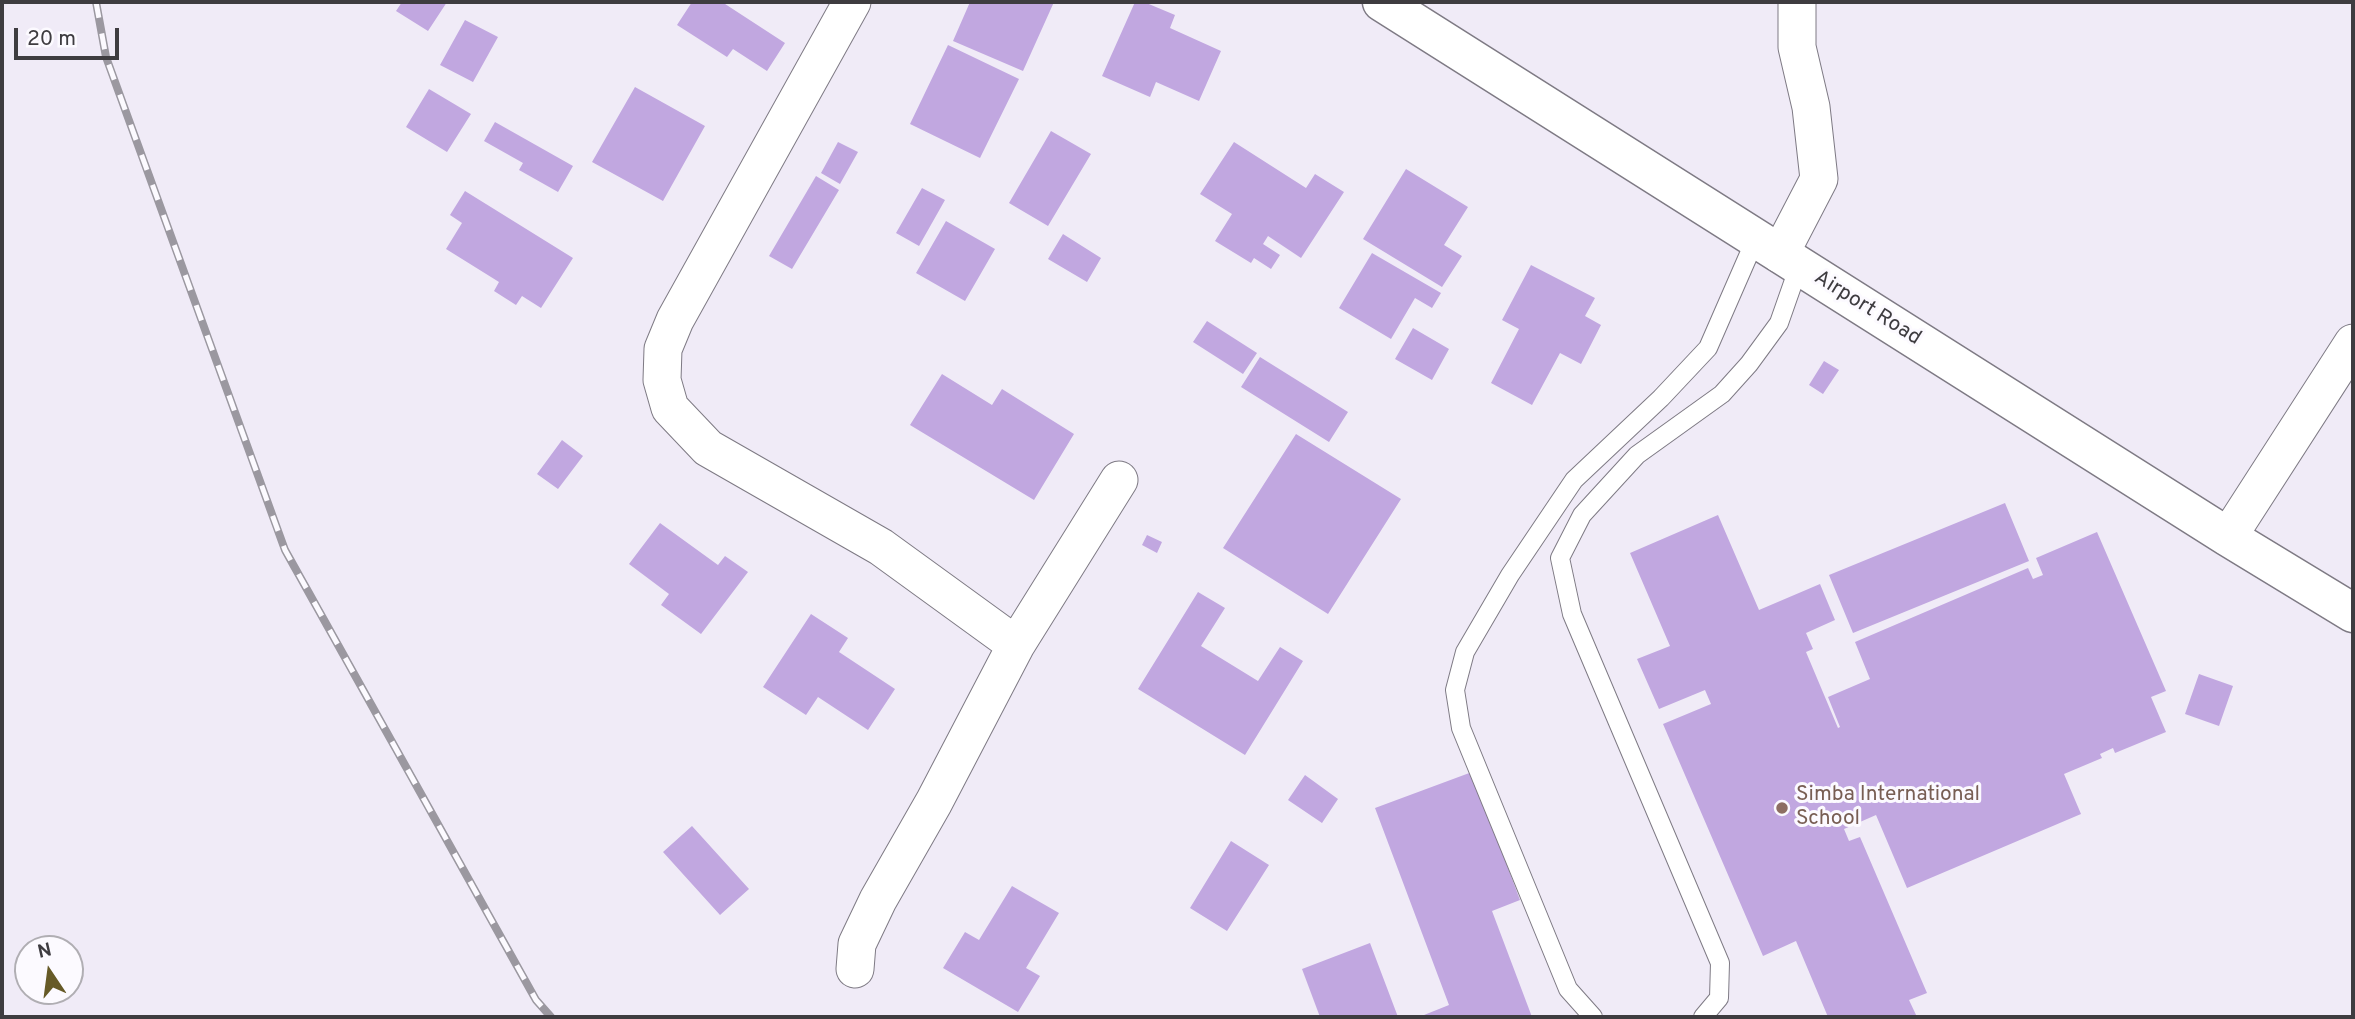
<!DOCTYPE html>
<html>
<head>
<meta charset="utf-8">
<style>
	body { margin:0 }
	#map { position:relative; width:2355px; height:1019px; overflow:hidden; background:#f0ebf7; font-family:Overpass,sans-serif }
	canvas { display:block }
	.frame { position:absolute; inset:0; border:4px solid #3e3c40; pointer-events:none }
	.north { position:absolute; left:14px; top:935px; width:70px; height:70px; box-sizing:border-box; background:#fcfaff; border:2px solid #b0aeb3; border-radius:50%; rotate:347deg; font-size:19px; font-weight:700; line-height:28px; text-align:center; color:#3e3c40 }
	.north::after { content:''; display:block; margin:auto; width:24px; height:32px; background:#665a27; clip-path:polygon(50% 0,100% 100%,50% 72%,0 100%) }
	.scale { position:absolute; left:14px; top:28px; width:105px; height:32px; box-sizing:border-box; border:4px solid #3e3c40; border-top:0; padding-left:9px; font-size:21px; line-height:24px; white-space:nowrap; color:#3e3c40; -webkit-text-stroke:5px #fcfaff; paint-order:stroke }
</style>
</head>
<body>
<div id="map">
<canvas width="2355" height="1019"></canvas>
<div class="frame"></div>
<div class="north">N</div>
<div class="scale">20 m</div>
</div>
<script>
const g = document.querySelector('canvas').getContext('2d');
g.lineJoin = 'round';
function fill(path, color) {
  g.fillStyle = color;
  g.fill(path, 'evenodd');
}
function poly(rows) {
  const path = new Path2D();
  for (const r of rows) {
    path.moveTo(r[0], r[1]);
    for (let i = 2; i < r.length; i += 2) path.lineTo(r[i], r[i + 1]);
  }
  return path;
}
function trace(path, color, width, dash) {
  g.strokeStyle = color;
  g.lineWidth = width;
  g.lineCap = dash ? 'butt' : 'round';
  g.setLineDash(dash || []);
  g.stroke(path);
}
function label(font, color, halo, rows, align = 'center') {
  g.font = font + ' Overpass,sans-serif';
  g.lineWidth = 6;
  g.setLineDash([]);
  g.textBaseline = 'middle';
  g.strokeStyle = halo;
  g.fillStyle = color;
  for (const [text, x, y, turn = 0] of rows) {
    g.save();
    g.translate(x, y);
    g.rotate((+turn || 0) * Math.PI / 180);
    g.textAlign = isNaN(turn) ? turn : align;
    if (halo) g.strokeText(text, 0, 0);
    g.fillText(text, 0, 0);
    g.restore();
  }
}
fill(poly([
	[402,2,447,2,428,31,396,11],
	[692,2,722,2,785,43,767,71,733,49,727,57,677,25],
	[970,2,1054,2,1023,71,953,41],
	[1135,2,1144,2,1175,15,1170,28,1221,51,1199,101,1156,82,1150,97,1102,76],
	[465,20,498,37,473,82,440,65],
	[948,45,1019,79,980,158,910,124],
	[635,87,705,126,663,201,592,162],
	[429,89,471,114,447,152,406,127],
	[495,122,573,166,558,192,519,170,523,163,484,141],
	[1051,131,1091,154,1048,226,1009,203],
	[838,142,858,152,840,184,821,173],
	[1234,142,1306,188,1315,174,1344,192,1301,258,1268,236,1263,244,1280,255,1271,269,1254,258,1251,263,1215,241,1232,214,1200,194],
	[1406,169,1468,207,1444,245,1462,256,1442,287,1363,239],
	[816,176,839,190,792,269,769,256],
	[922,188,945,200,919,246,896,233],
	[465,191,573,258,541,308,522,296,516,305,494,291,499,282,446,249,462,223,450,215],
	[946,221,995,249,965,301,916,273],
	[1063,234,1101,258,1087,282,1048,259],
	[1372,253,1441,293,1432,308,1415,298,1391,339,1339,308],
	[1531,265,1595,298,1585,316,1601,325,1581,364,1560,353,1532,405,1491,383,1519,329,1502,320],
	[1207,321,1257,353,1243,374,1193,342],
	[1413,328,1449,349,1432,380,1395,359],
	[1260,357,1348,412,1329,442,1241,387],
	[1824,361,1839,370,1823,394,1809,385],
	[942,374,992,405,1002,389,1074,434,1034,500,910,425],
	[1296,434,1401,499,1328,614,1223,548],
	[562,440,583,456,558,489,537,474],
	[2005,503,2029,561,1853,633,1829,575],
	[1718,515,1759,610,1820,584,1835,620,1806,633,1813,649,1806,652,1838,728,1840,727,1828,697,1870,679,1855,642,2028,568,2033,579,2043,575,2036,558,2097,532,2166,691,2151,697,2166,732,2115,753,2113,748,2100,754,2102,758,2064,774,2081,814,1907,888,1876,815,1844,829,1849,841,1860,837,1927,993,1909,1000,1917,1017,1828,1017,1796,941,1763,956,1663,724,1711,704,1705,690,1659,709,1637,659,1670,646,1630,553],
	[660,523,718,565,725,556,748,572,701,634,661,605,669,594,629,564],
	[1147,535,1162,542,1157,553,1142,545],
	[1198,592,1225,608,1201,646,1258,681,1280,647,1303,661,1245,755,1138,689],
	[811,614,848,638,839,652,895,689,868,730,818,697,806,715,763,687],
	[2199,674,2233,686,2219,726,2185,714],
	[1472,772,1520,900,1492,911,1532,1017,1419,1017,1449,1005,1375,808],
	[1305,775,1338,799,1322,823,1288,800],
	[692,826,749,889,720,915,663,852],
	[1231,841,1269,865,1227,931,1190,908],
	[1012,886,1059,913,1026,968,1040,976,1018,1012,943,968,965,932,979,940],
	[1370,943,1398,1017,1320,1017,1302,969]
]), '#c1a7e0');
const lane = poly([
	[1593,1017,1568,989,1461,728,1455,690,1465,652,1510,575,1574,480,1661,398,1708,348,1756,238],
	[1703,1017,1719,998,1720,963,1572,614,1560,558,1582,515,1637,455,1722,394,1749,364,1779,323,1799,266]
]);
const street = poly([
	[852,2,675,320,663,349,662,380,670,408,708,448,881,547,1016,645],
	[1780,254,1819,179,1811,107,1797,47,1797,2],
	[2228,537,2353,343],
	[855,969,857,944,878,900,934,802,1016,645,1119,480]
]);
const secondary = poly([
	[1382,2,2228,537,2353,613]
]);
trace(lane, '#7e7a84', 20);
trace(street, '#7e7a84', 39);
trace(secondary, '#7e7a84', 41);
trace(lane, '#fff', 18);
trace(street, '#fff', 37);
trace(secondary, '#fff', 38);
const rail = poly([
	[96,2,106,57,285,550,536,1000,551,1017]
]);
trace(rail, '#9b98a0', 8);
trace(rail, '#fcfaff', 5, [16]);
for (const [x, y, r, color] of [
	[1782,808,7,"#8d6e63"]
]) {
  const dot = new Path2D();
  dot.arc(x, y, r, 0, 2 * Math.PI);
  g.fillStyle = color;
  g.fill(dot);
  trace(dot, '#fcfaff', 2.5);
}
label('21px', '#3e3c40', '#fcfaff', [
	["Airport Road",1867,309,32]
]);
label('21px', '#785e54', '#fcfaff', [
	["Simba International",1796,796],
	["School",1796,820]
], 'left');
</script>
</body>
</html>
